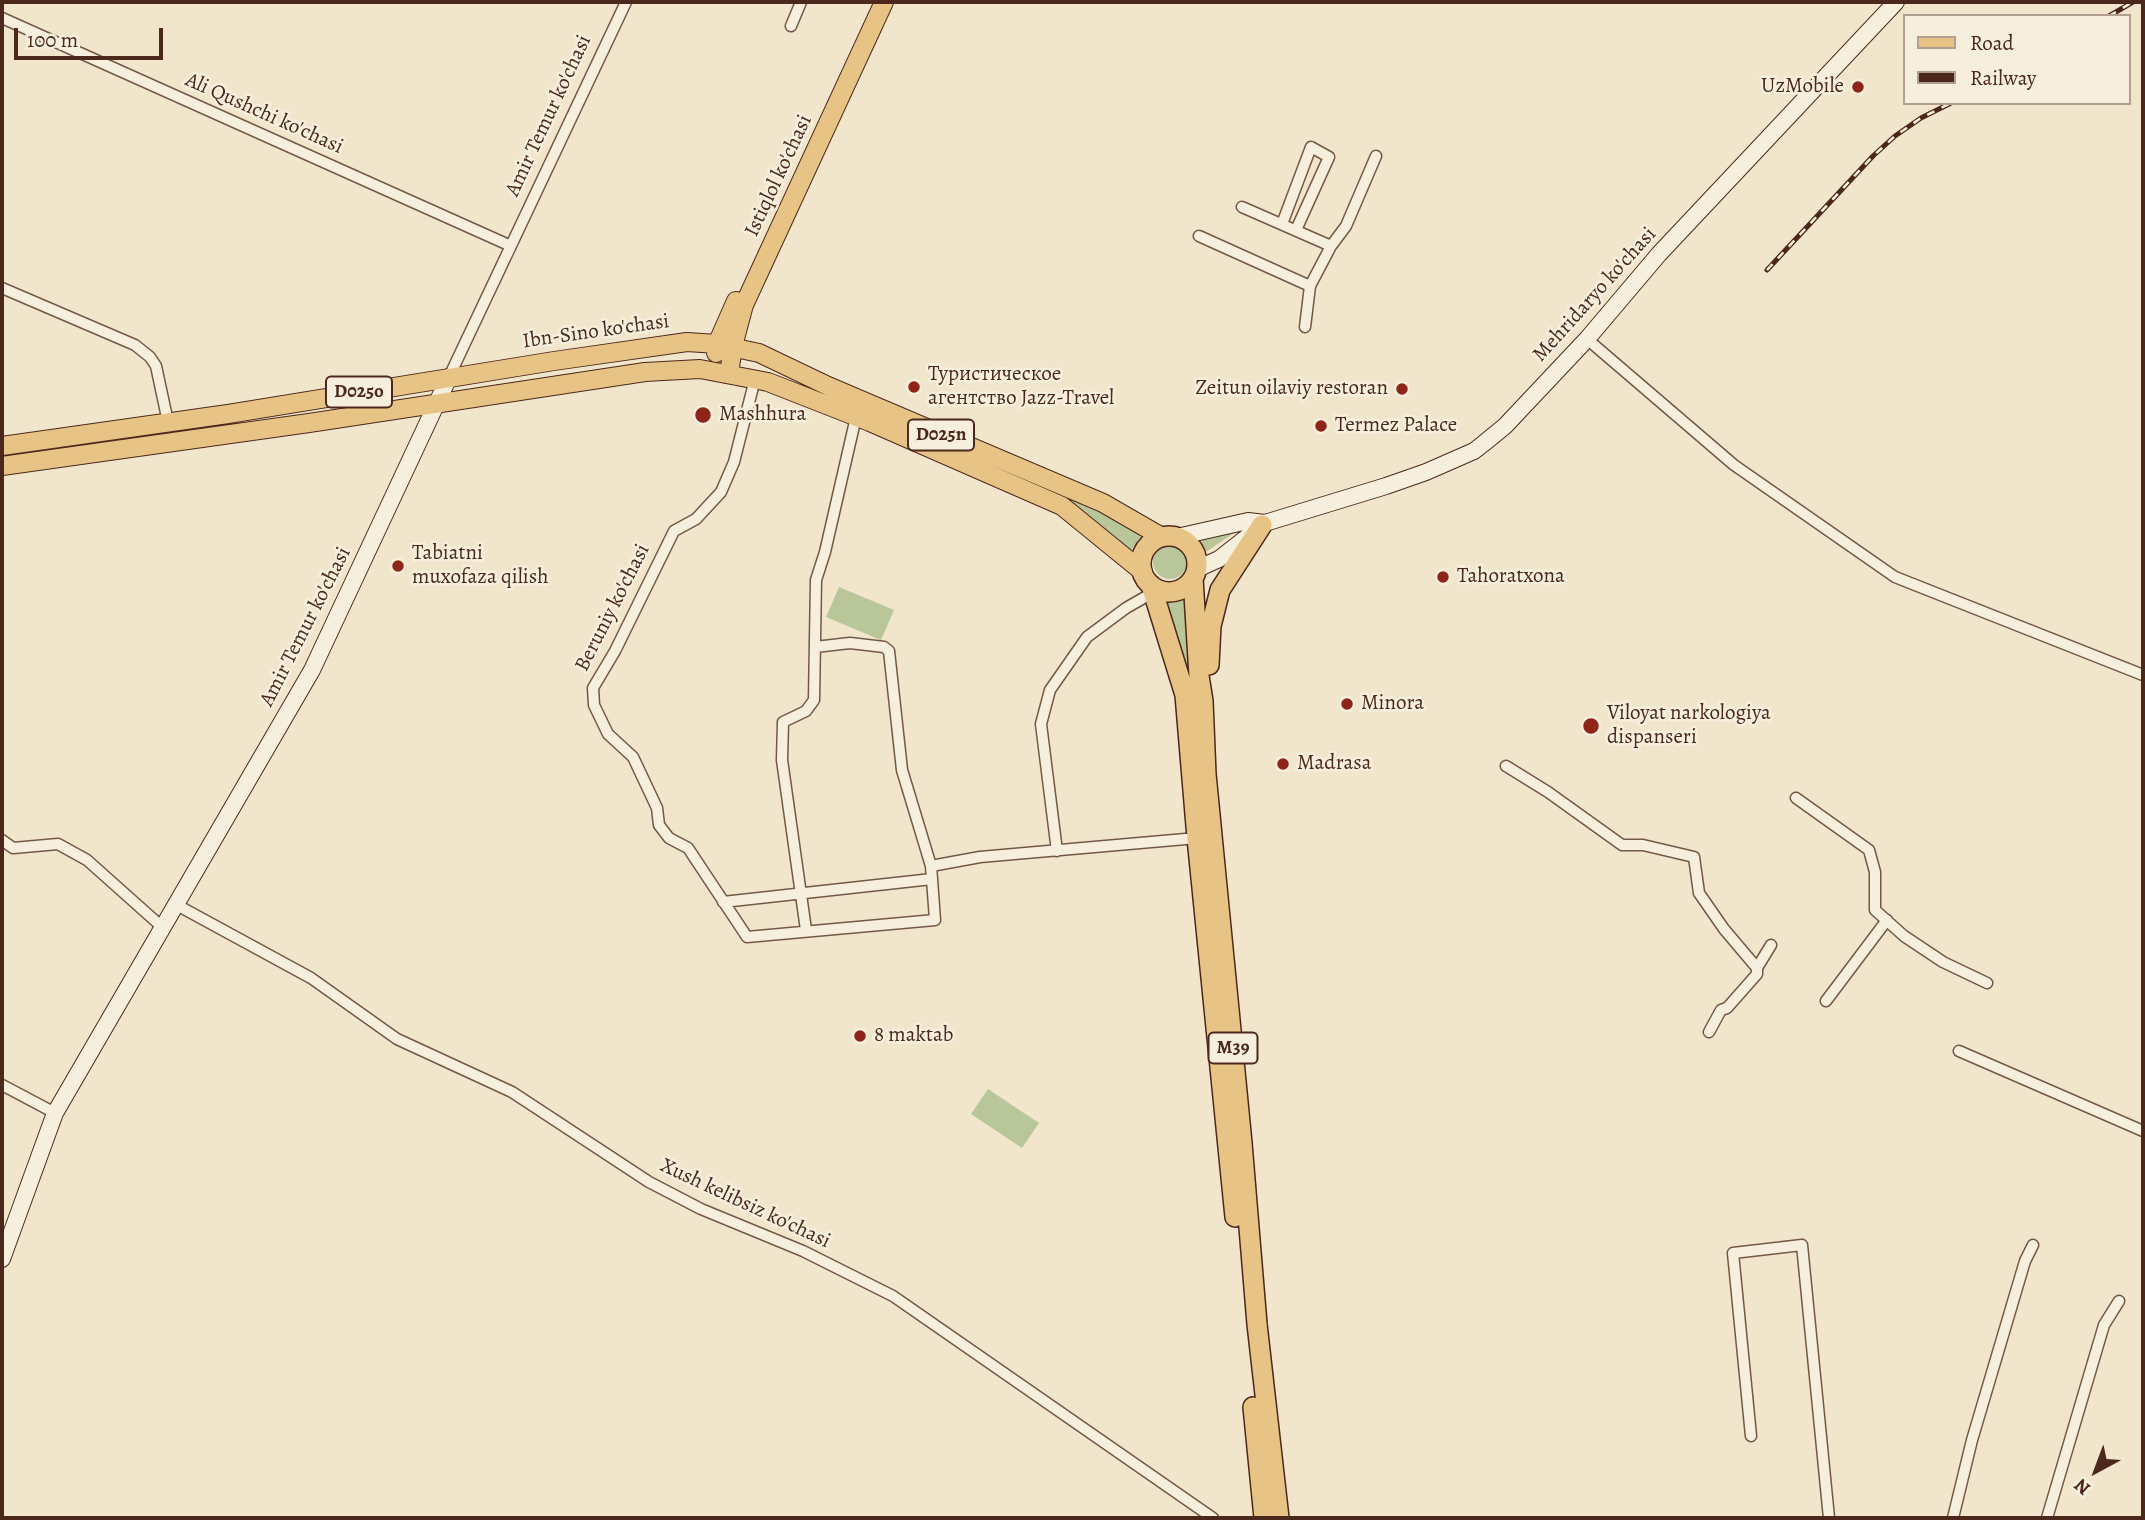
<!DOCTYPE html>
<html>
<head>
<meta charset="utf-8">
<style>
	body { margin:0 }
	#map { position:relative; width:2145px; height:1520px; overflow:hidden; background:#f1e6cc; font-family:Alegreya,serif }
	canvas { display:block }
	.frame { position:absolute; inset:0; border:4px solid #4b281b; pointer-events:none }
	.legend { position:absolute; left:1903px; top:14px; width:228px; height:91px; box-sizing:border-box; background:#f6efde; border:2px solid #b29f90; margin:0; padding:9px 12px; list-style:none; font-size:21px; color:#4b281b }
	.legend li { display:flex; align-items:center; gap:14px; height:35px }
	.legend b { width:35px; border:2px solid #b29f90 }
	.north { position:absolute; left:2061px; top:1436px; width:70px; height:70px; -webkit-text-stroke:5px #f6efde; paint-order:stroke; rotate:221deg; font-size:19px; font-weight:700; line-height:28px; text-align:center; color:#4b281b }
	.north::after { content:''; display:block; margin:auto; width:24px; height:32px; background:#4b281b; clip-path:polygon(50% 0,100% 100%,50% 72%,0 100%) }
	.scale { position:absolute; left:14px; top:28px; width:149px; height:32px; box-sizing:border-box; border:4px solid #4b281b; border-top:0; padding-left:9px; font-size:21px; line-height:24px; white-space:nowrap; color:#4b281b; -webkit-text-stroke:5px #f6efde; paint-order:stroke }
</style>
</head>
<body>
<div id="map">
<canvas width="2145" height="1520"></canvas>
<div class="frame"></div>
<ul class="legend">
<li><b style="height:9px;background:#e8c386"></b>Road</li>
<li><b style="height:9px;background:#4b281b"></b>Railway</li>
</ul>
<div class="north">N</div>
<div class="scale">100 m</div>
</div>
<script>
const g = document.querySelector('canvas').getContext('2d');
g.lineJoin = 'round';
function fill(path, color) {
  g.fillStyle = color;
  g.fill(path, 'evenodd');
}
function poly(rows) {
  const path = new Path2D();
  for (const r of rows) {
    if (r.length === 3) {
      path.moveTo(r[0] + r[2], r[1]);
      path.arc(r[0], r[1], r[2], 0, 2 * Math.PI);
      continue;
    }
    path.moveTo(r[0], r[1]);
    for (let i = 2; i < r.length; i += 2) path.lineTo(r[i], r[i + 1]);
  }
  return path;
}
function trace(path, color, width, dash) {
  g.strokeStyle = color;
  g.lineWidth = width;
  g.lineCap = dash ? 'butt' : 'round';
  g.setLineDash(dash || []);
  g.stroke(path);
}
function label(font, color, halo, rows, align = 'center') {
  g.font = font + ' Alegreya,serif';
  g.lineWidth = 5;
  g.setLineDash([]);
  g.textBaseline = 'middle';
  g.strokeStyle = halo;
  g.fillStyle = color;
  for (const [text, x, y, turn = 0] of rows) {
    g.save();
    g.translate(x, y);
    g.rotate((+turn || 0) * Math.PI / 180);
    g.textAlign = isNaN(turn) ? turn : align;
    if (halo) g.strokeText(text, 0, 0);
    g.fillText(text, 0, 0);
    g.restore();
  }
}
fill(poly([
	[1064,496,1143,533,1131,551],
	[1244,526,1206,552,1200,537],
	[1170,562,17],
	[839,587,894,610,881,640,826,617],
	[1188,596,1189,673,1165,602,1178,600],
	[988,1089,1039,1123,1022,1148,971,1114]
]), '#b8c699');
const street = poly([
	[2,18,511,246],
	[791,26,801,2],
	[1242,207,1331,246,1310,286,1305,327],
	[1282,224,1311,147,1329,157,1296,230],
	[1199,236,1310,286],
	[1331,246,1346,226,1376,156],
	[2,288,135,345,150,357,156,366,168,422],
	[1587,339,1734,465,1895,577,2143,675],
	[449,377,626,2],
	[755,379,734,462,721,492,696,519,674,531,615,651,593,688,594,705,608,734,633,757,657,808,659,825,669,838,688,848,747,937,935,920,932,879],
	[815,647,850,643,884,647,889,651,902,770,931,866],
	[1506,766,1548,792,1622,845,1643,845,1694,857,1699,893,1724,929,1757,968,1757,974,1727,1008,1721,1010,1709,1032],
	[1796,798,1869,850,1875,872,1875,910,1904,936,1943,962,1987,983],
	[2,840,13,848,58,844,87,860,161,926],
	[1057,851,1041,724,1050,690,1087,637,1126,608,1154,592],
	[723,902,932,879,931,866,980,857,1197,838],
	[175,904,311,978,397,1039,512,1092,649,1182,701,1209,803,1251,893,1296,1213,1518],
	[806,930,782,760,783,722,806,711,814,700,816,580,825,552,856,417],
	[1757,968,1771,945],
	[1826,1001,1887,920],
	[1959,1051,2143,1131],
	[2,1085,55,1113],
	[1751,1436,1733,1253,1802,1245,1829,1518],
	[1953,1518,1972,1440,2025,1261,2033,1245],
	[2047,1518,2104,1325,2119,1301]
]);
const secondary = poly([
	[1177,537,1248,521,1265,523],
	[1197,569,1219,559,1265,523,1386,486,1426,472,1474,451,1483,444,1505,426,1587,339,1659,254,1896,2],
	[2,1259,55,1113,312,670,449,377]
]);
const primary = poly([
	[716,353,717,344,736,301],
	[729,374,733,346,744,305,884,2],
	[2,446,228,414,554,361,687,342,717,344,759,353,828,386,1103,503,1162,537],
	[2,466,309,423,645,372,700,369,768,382,870,422,1062,506,1143,572]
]);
const highway = poly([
	[1169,564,28],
	[1193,578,1199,676,1203,701,1206,774,1242,1143,1257,1324,1279,1518],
	[1151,585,1185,695,1197,838,1235,1217],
	[1209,665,1211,626,1220,590,1262,525],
	[1253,1407,1264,1518]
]);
trace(street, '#745847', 13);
trace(secondary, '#4b281b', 18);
trace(primary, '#4b281b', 20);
trace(highway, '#4b281b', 22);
trace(street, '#f6efde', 10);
trace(secondary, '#f6efde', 16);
trace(primary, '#e8c386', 18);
trace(highway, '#e8c386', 19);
const rail = poly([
	[2109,16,2133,2],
	[1767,270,1873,156,1895,136,1921,118,1951,103]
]);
trace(rail, '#4b281b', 5);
trace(rail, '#f6efde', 2.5, [8]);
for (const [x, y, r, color] of [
	[1858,87,7,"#8f2418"],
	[914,387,7,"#8f2418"],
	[1402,389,7,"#8f2418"],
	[703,415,9,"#8f2418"],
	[1321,426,7,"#8f2418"],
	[398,566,7,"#8f2418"],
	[1443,577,7,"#8f2418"],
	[1347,704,7,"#8f2418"],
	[1591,726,9,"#8f2418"],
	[1283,764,7,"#8f2418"],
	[860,1036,7,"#8f2418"]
]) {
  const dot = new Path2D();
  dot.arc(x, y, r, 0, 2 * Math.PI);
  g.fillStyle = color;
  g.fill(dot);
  trace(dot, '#f6efde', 2.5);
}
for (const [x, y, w] of [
	[359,392,66],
	[941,435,66],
	[1233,1048,49]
]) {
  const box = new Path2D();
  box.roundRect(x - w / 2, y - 15.5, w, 31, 5);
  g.fillStyle = '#f6efde';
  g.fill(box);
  trace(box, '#4b281b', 2);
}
label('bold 19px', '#4b281b', null, [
	["D025o",359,392],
	["D025n",941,435],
	["M39",1233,1048]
]);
label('21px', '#4b281b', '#f6efde', [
	["UzMobile",1844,87,"right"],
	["Туристическое",928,375],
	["агентство Jazz-Travel",928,399],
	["Zeitun oilaviy restoran",1388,389,"right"],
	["Mashhura",719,415],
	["Termez Palace",1335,426],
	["Tabiatni",412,554],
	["muxofaza qilish",412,578],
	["Tahoratxona",1457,577],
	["Minora",1361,704],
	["Viloyat narkologiya",1607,714],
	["dispanseri",1607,738],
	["Madrasa",1297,764],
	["8 maktab",874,1036]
], 'left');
label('21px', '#4b281b', '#f6efde', [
	["Ali Qushchi ko'chasi",264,114,24],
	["Amir Temur ko'chasi",549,116,-65],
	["Istiqlol ko'chasi",779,176,-65],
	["Мehridaryo ko'chasi",1595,295,-48],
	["Ibn-Sino ko'chasi",596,332,-8],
	["Beruniy ko'chasi",613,608,-63],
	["Amir Temur ko'chasi",306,627,-63],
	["Xush kelibsiz ko'chasi",745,1204,25]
]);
</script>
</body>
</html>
